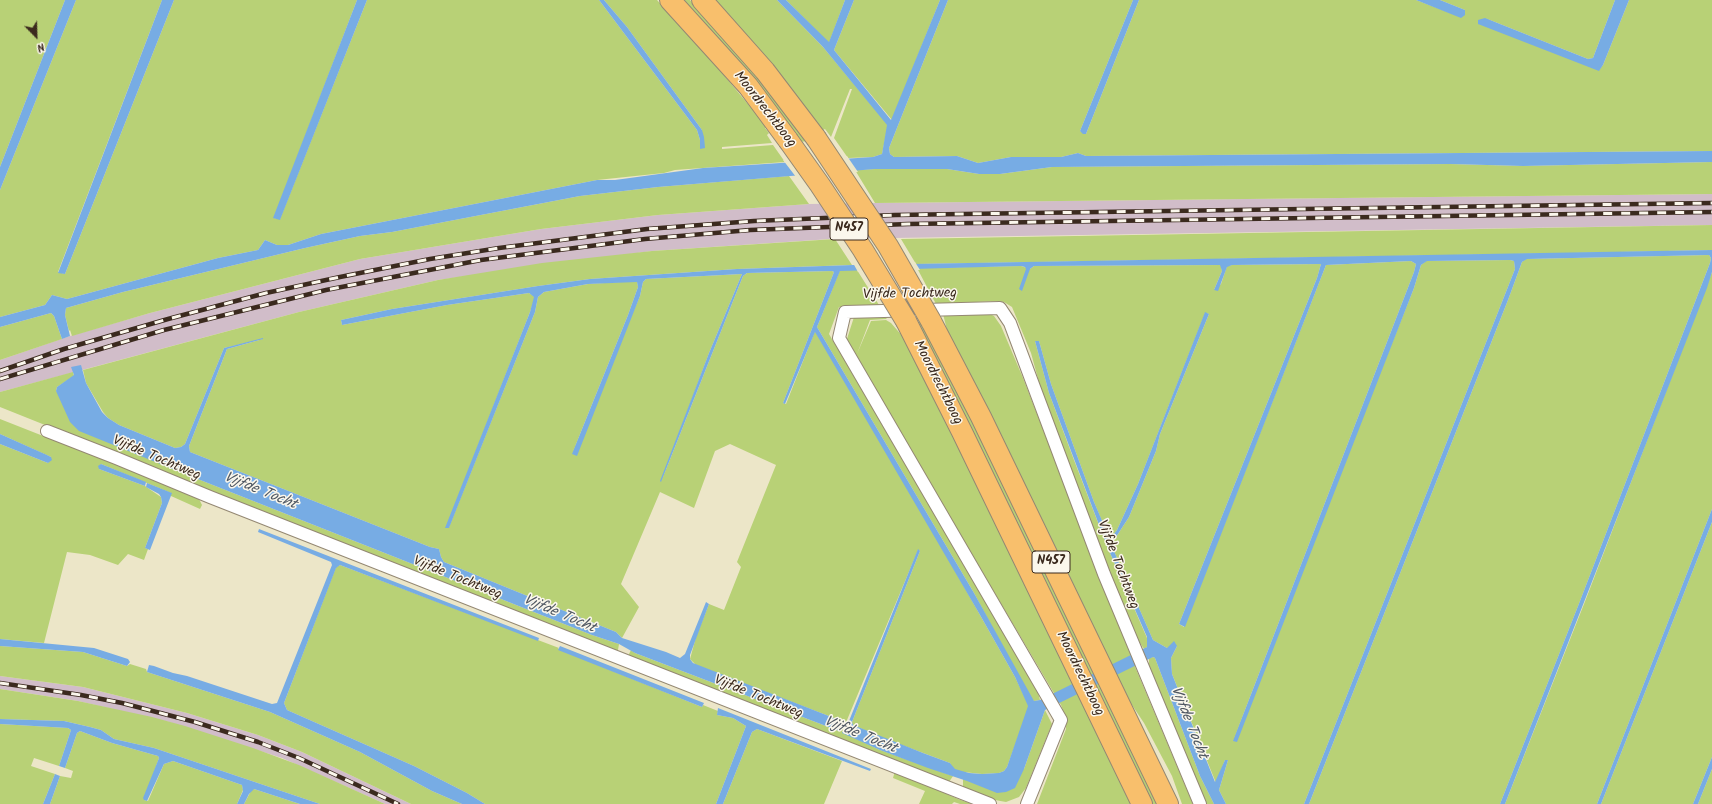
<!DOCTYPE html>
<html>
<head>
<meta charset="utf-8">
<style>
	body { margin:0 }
	#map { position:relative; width:1712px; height:804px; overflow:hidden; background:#ece6c8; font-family:Kalam,sans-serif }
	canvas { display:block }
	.north { position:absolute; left:16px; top:16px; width:40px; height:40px; -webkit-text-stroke:3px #fbf7ec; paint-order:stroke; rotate:157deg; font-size:11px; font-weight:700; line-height:16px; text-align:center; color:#3b2a1e }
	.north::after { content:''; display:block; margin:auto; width:14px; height:18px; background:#3b2a1e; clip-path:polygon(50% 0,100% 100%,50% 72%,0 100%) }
</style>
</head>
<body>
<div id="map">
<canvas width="1712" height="804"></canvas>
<div class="north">N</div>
</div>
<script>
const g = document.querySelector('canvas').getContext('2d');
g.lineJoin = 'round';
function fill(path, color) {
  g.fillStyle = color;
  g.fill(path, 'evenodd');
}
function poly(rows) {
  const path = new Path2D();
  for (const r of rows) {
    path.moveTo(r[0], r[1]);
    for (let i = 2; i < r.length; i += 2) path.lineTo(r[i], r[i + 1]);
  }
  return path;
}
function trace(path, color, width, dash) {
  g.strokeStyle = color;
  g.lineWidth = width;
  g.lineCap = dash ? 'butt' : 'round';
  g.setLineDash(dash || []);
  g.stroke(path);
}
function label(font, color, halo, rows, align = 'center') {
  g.font = font + ' Kalam,sans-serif';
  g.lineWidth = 3;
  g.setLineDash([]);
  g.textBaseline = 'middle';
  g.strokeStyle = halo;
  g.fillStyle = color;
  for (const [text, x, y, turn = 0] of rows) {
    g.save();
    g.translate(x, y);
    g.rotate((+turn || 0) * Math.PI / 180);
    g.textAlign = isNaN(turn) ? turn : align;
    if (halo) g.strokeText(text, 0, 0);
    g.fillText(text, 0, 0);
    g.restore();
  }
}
fill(poly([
	[1712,194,1712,225,831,239,652,251,438,280,299,312,0,392,0,360,70,336,150,313,360,259,541,229,658,215,809,204,875,203],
	[0,676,83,687,187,713,258,735,302,752,411,804,385,804,282,758,169,722,78,701,0,689]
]), '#d1bdc9');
fill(poly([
	[0,0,65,0,0,167],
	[76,0,162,0,58,272,65,274,174,0,357,0,274,218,280,219,367,0,599,0,697,130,700,140,700,149,702,130,627,27,604,0,657,0,698,44,767,127,765,128,769,133,767,135,772,143,722,147,722,149,773,145,785,162,675,170,664,173,597,180,321,234,288,245,277,245,265,240,258,250,218,258,67,299,52,295,45,305,0,317,0,190],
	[682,0,690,0,710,22,760,80,808,141,799,142],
	[713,0,777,0,823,47,888,125,882,154,873,157,848,158,834,138,852,89,850,89,831,137,825,129,823,130,814,122],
	[786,0,845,0,829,43],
	[854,0,940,0,892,120,834,50],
	[948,0,1133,0,1080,131,1086,134,1139,0,1416,0,1461,17,1465,10,1440,0,1615,0,1593,58,1588,59,1485,18,1599,70,1603,65,1629,0,1712,0,1712,151,1086,156,1078,153,1061,157,1011,157,978,163,957,156,894,157,890,154,889,148],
	[1712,162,1712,194,875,203,855,170,875,169,947,169,979,174,1000,174,1052,167,1450,164,1523,166],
	[789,176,809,204,658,215,541,229,360,259,150,313,72,336,70,330,69,331,65,315,66,308,123,292,305,248,360,236,392,232,580,196,658,187],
	[1712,225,1712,250,1574,253,916,264,901,239],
	[835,239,852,265,737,269,590,279,538,286,392,309,341,320,342,325,447,305,529,293,535,297,530,312,446,528,449,527,535,312,538,297,544,292,588,284,637,281,638,287,628,315,572,454,640,296,643,282,646,279,742,274,709,353,661,482,743,276,747,273,832,271,834,272,783,403,786,404,815,331,932,530,1015,677,1028,704,1028,710,1007,767,1004,771,999,773,982,774,954,771,950,763,883,738,853,725,852,722,920,551,918,550,842,732,880,750,953,776,949,782,629,657,629,654,631,650,635,653,839,731,841,724,834,718,696,665,690,659,696,637,709,604,724,610,741,567,737,562,776,465,730,444,715,451,694,508,660,492,621,584,639,607,622,638,616,632,444,562,441,557,439,549,430,547,190,452,189,446,227,349,263,339,224,348,185,444,181,447,175,448,119,425,108,418,103,412,86,383,83,370,299,312,438,280,542,263,652,251],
	[1709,255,1711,258,1710,263,1580,601,1500,804,1309,804,1508,300,1522,262,1526,259],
	[1510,260,1514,261,1515,269,1304,804,1226,804,1219,790,1228,760,1225,760,1216,783,1172,674,1171,658,1177,646,1167,648,1153,640,1110,542,1116,537,1129,517,1156,451,1160,434,1209,314,1205,313,1138,484,1117,530,1110,540,1094,502,1051,384,1039,341,1035,341,1049,393,1074,460,1107,546,1147,638,1147,647,1144,649,1138,640,1136,640,1043,397,1031,353,1012,307,1004,302,996,301,936,304,917,268,1021,266,1030,269,1034,266,1221,265,1222,271,1214,290,1221,284,1227,266,1232,265,1321,264,1317,278,1179,624,1184,627,1326,265,1411,261,1416,264,1414,272,1233,741,1414,288,1421,265,1426,261],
	[840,270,857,270,879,305,839,307,829,334,1036,685,1040,700,1034,701,1030,698,974,593,817,327],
	[1712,272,1712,509,1597,804,1505,804,1584,604],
	[51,313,54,316,62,339,0,360,0,327],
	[988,313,994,316,1001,326,1023,378,1136,669,1193,804,1182,804,1172,776,1144,723,1124,693,947,330,943,314],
	[884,316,887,319,870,320,857,354,871,321,886,320,891,323,904,338,923,374,1132,804,1037,804,1066,729,1066,718,1061,705,846,342,854,317],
	[922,321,946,368,1159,804,1152,804,915,322],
	[73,372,74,376,57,387,56,391,180,472,592,635,619,644,618,650,610,651,0,407,0,392],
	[0,419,193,495,199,499,202,505,200,509,171,496,171,493,101,464,99,469,145,486,161,497,162,503,145,548,148,549,144,560,128,554,118,565,90,555,67,552,44,643,0,639,0,444,48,463,51,457,0,434],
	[1712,522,1712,757,1693,804,1601,804],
	[340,565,559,648,558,649,702,707,703,705,718,711,717,715,733,718,746,726,716,804,485,804,467,793,414,766,287,710,284,703,336,567],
	[0,646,83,652,127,666,130,664,146,669,147,672,270,712,360,752,432,791,462,804,411,804,302,752,258,735,187,713,83,687,0,676],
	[1153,657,1155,658,1200,776,1214,804,1207,804,1149,671,1149,658],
	[0,689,78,701,152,717,185,726,253,748,299,765,385,804,320,804,154,748,114,739,101,730,90,727,64,721,0,719],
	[1045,710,1052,724,1026,788,1019,797,1006,802,995,800,963,788,963,779,1024,769],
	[0,724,68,728,71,730,59,766,34,758,31,766,55,774,43,804,0,804],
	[757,729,842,761,824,804,723,804,752,732],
	[80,731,112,743,158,756,159,758,144,800,148,801,164,764,173,761,242,785,243,790,237,804,50,804,60,776,71,778,73,771,65,768,77,733],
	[1712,769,1712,804,1698,804],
	[895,771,958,799,972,804,960,804,954,802,952,804,919,804,925,791,893,778],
	[252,789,254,789,300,804,244,804]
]), '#b8d176');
fill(poly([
	[65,0,76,0,0,190,0,167],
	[162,0,174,0,65,274,58,273],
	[357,0,367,0,280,220,273,218],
	[599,0,604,0,627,27,702,130,704,137,705,148,700,149,700,140,697,130],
	[777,0,786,0,829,42,845,0,854,0,834,50,891,120,940,0,948,0,889,148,890,154,894,157,957,156,978,163,1011,157,1061,157,1078,153,1086,156,1712,151,1712,162,1523,166,1450,164,1052,167,1000,174,979,174,947,169,875,169,658,187,580,196,392,232,360,236,305,248,123,292,66,308,65,315,70,336,62,339,54,316,51,313,0,327,0,317,45,305,52,295,67,299,218,258,258,250,265,240,277,245,288,245,321,234,597,180,615,180,703,168,873,157,882,154,887,125,823,47],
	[1133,0,1139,0,1086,134,1083,134,1080,131],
	[1416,0,1440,0,1465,10,1465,15,1461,18],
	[1615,0,1629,0,1603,65,1599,71,1478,24,1478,20,1485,18,1588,59,1593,58],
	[1712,250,1712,272,1707,288,1505,804,1500,804,1580,601,1710,263,1711,258,1709,255,1527,259,1522,262,1508,300,1309,804,1304,804,1515,269,1514,261,1510,260,1427,261,1421,265,1414,288,1237,742,1233,741,1414,272,1416,264,1411,261,1326,265,1185,627,1179,624,1317,278,1321,264,1232,265,1227,267,1218,291,1214,290,1222,271,1220,265,1034,266,1030,269,1022,291,1019,289,1026,269,1025,267,1021,266,840,271,817,327,974,593,1034,701,1040,700,1147,647,1147,637,1107,546,1049,393,1035,341,1039,341,1051,384,1094,502,1110,539,1117,530,1138,484,1205,312,1209,314,1160,434,1156,451,1129,517,1116,537,1110,542,1153,640,1167,648,1174,641,1177,646,1171,658,1172,674,1215,782,1225,760,1228,760,1219,790,1226,804,1214,804,1200,776,1155,658,1153,657,1045,710,1024,769,1015,788,1006,792,997,793,967,781,928,768,880,750,842,733,849,721,918,549,920,551,852,722,853,725,923,753,950,763,955,769,969,773,982,774,999,773,1004,771,1007,767,1028,706,1015,677,980,615,815,332,785,404,783,403,834,272,832,271,747,273,743,276,661,482,660,481,709,353,742,274,646,279,643,282,640,296,577,456,572,454,628,315,638,287,637,282,588,284,544,292,538,297,535,312,449,528,445,528,530,312,534,297,529,293,447,305,342,325,341,320,392,309,538,286,590,279,737,269,853,265],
	[263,338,263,339,227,349,189,446,190,452,430,547,439,549,441,557,444,562,616,632,622,638,666,652,680,658,685,654,706,602,709,604,690,655,690,659,693,663,834,718,841,724,839,731,635,653,619,644,592,635,180,472,79,431,70,422,56,391,57,387,74,375,71,367,81,365,86,383,102,412,108,418,119,425,175,448,181,447,185,444,224,348],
	[0,434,47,455,51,457,52,460,48,463,0,444],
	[101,464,146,482,145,486,99,469,98,466],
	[147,483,172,493,150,550,145,548,162,503,161,497,159,494,146,487],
	[1712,509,1712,522,1601,804,1597,804],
	[259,529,539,638,538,641,340,565,336,568,284,703,287,710,414,766,467,793,485,804,462,804,432,791,360,752,270,712,147,672,149,665,154,666,173,673,187,676,272,704,277,703,332,565,331,562,258,532],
	[0,639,94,648,128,659,130,662,127,666,83,652,0,646],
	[560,646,704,703,702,707,558,650],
	[718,708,871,769,870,771,757,729,752,732,723,804,716,804,746,726,733,718,717,715],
	[0,719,64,721,90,727,101,730,114,739,154,748,320,804,300,804,254,789,249,794,244,804,237,804,243,791,242,785,173,761,164,764,147,801,144,800,143,798,159,758,158,756,112,743,80,731,77,733,65,768,59,766,71,730,68,728,0,724],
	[1712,757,1712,769,1698,804,1693,804],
	[55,774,60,776,50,804,43,804]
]), '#77ace4');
fill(poly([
	[847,156,858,172,796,177,783,160],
	[915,262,920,270,858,272,853,263]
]), '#ece6c8');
const street = poly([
	[47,431,116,458,210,497,990,804],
	[1027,804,1061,720,839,338,845,312,1000,308,1010,323,1104,574,1200,804]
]);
const primary = poly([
	[670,0,748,86,788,140],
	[702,0,765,71,816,138],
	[906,321,962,432,1142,804],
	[931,321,981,417,1168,804]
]);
trace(street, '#948873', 14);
trace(primary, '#948873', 22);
trace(street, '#fff', 12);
trace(primary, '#f8bf6c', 20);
const rail = poly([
	[0,371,64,349,168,319,266,293,340,277,430,259,499,248,647,229,754,221,895,215,1712,203],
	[0,379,164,330,326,290,481,260,645,239,750,230,908,224,1712,212],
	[0,683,81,695,122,703,195,722,258,742,299,758,398,804]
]);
trace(rail, '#3b2a1e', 4.5);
trace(rail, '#fbf7ec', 3, [9]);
const primaryBridge = poly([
	[816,138,888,246,931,321],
	[788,140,820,185,863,250,906,321]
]);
trace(primaryBridge, '#948873', 22, []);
trace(primaryBridge, '#f8bf6c', 20);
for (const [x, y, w] of [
	[849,229,38],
	[1051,562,38]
]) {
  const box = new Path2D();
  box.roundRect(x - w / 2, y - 11, w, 22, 3);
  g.fillStyle = '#fbf7ec';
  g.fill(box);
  trace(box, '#3b2a1e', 1);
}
label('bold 13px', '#3b2a1e', null, [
	["N457",849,229],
	["N457",1051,562]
]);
label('14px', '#3b2a1e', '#fbf7ec', [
	["Moordrechtboog",764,110,52],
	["Vijfde Tochtweg",910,295,-1],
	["Moordrechtboog",937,383,63],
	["Vijfde Tochtweg",156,459,23],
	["Vijfde Tochtweg",1117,565,69],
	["Vijfde Tochtweg",457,579,22],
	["Moordrechtboog",1079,674,64],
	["Vijfde Tochtweg",758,698,22]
]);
label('italic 15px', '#505863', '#fbf7ec', [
	["Vijfde Tocht",260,492,22],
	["Vijfde Tocht",559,615,23],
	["Vijfde Tocht",1188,723,68],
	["Vijfde Tocht",860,736,22]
]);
</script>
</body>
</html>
